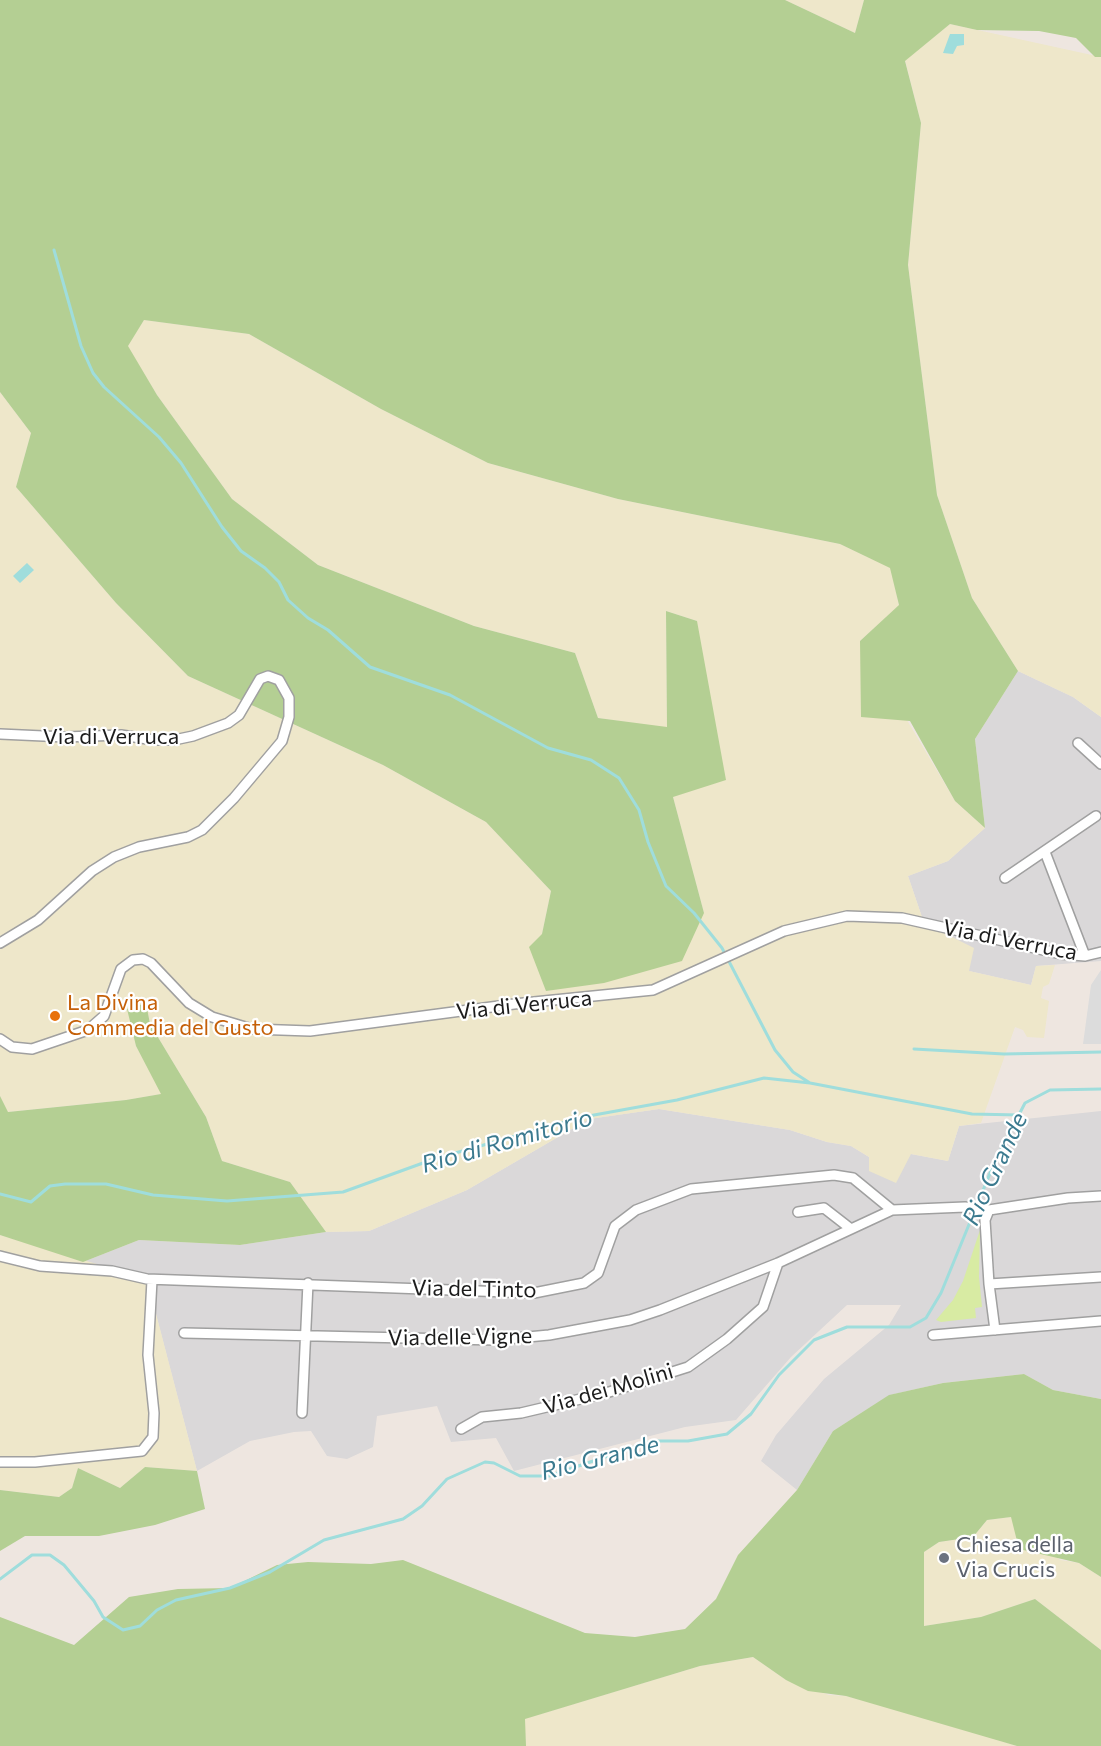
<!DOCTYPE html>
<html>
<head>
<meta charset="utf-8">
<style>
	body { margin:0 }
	canvas { display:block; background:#eee6e0 }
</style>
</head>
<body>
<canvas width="1101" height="1746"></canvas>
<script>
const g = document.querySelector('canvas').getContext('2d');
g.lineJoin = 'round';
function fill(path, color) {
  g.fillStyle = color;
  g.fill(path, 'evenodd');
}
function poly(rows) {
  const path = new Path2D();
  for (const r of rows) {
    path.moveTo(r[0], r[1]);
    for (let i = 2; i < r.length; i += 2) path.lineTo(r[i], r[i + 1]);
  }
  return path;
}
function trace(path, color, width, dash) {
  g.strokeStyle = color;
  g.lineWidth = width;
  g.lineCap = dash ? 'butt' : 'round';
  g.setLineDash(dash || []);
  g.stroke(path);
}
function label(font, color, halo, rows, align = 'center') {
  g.font = font + ' Commissioner,sans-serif';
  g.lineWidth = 4.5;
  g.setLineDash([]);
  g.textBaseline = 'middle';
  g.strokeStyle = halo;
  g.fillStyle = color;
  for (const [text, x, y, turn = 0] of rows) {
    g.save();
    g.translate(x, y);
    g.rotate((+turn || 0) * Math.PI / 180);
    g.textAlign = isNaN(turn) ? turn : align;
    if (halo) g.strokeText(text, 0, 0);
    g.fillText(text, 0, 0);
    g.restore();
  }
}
fill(poly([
	[1018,671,1073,697,1101,717,1101,961,1036,966,1031,985,969,971,924,923,908,876,948,861,985,828,975,739],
	[659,1109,790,1130,827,1142,851,1146,869,1157,911,1154,948,1161,959,1126,1101,1111,1101,1399,1053,1390,1024,1374,943,1383,890,1395,833,1431,797,1490,761,1461,776,1435,824,1379,889,1325,901,1305,847,1305,791,1357,736,1420,685,1427,514,1471,496,1438,451,1442,437,1406,377,1416,373,1447,347,1459,327,1456,311,1431,294,1432,250,1441,197,1471,147,1280,83,1262,139,1240,240,1245,326,1232,369,1231,467,1190,589,1119]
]), '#dad8d9');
fill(poly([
	[785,0,864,0,855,33],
	[950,24,1101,57,1101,717,1073,697,1018,671,972,598,937,495,908,265,921,123,905,60],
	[144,320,249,334,381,409,488,463,618,499,840,544,891,568,899,606,860,641,955,801,985,828,948,861,908,876,924,923,974,948,969,971,1031,985,1036,966,1055,965,1049,984,1043,987,1041,998,1049,1001,1044,1038,1027,1037,1023,1030,1015,1027,981,1123,959,1126,948,1161,911,1154,896,1183,869,1171,869,1157,851,1146,827,1142,790,1130,659,1109,589,1119,467,1190,369,1231,326,1232,290,1182,222,1161,206,1117,150,1024,146,1004,128,1009,136,1046,162,1094,126,1100,7,1112,0,1096,0,392,31,433,16,487,116,603,188,676,383,765,486,822,551,891,542,934,704,913,673,797,697,621,666,611,667,728,598,718,575,653,474,626,318,565,232,499,157,395,127,346],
	[0,1235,147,1279,197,1471,145,1467,120,1488,78,1468,72,1488,59,1497,0,1490],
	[1011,1517,1060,1560,1079,1563,1101,1577,1101,1650,1035,1599,981,1617,924,1626,924,1552,939,1542,973,1537,987,1520],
	[753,1657,786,1680,829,1695,846,1696,918,1715,1017,1746,526,1746,524,1719,700,1666]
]), '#eee7ca');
fill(poly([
	[980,1230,979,1277,982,1307,975,1308,976,1318,941,1322,936,1320,953,1300,963,1281]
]), '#d8eba3');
fill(poly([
	[0,0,785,0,855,33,864,0,1101,0,1101,57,1095,57,1076,38,1039,31,977,30,950,24,905,61,921,123,908,265,937,495,972,598,1018,671,975,739,985,828,955,801,910,721,861,717,860,641,899,605,890,568,840,544,618,499,488,463,381,409,249,334,144,320,128,346,157,395,232,499,318,565,474,626,575,653,598,718,667,727,666,611,697,621,726,780,673,797,704,913,682,961,604,983,546,991,529,947,542,934,551,891,486,822,383,765,188,676,116,603,16,487,31,433,0,392],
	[146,1003,150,1024,206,1117,222,1161,290,1182,326,1232,240,1245,139,1240,83,1262,0,1235,0,1096,8,1112,126,1100,161,1094,136,1046,127,1009],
	[1024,1374,1053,1390,1101,1399,1101,1577,1079,1563,1019,1549,1011,1517,987,1520,973,1537,939,1542,924,1552,924,1626,981,1617,1035,1599,1101,1650,1101,1746,1017,1746,846,1696,808,1691,786,1680,753,1657,700,1666,525,1719,526,1746,0,1746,0,1617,74,1645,129,1597,178,1589,230,1588,277,1565,308,1562,371,1564,403,1560,585,1633,635,1637,685,1629,716,1599,738,1555,797,1490,833,1431,889,1395,943,1383],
	[145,1467,197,1471,205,1509,155,1525,99,1536,25,1536,0,1551,0,1490,59,1497,72,1488,78,1468,120,1488]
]), '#b4cf93');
fill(poly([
	[1101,970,1101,1044,1083,1044,1091,985]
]), '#dcdcdc');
fill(poly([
	[950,34,964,34,964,45,957,46,953,54,943,53],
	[27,563,34,570,20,583,13,576]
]), '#9fdddc');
trace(poly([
	[54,250,81,346,93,373,104,387,159,437,181,463,222,527,241,551,265,568,279,582,288,600,308,618,328,630,370,667,450,695,548,748,591,760,619,778,639,810,648,842,666,886,694,913,722,948,775,1050,793,1072,810,1083],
	[914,1049,1004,1054,1101,1052],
	[0,1194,31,1202,50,1186,65,1184,106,1184,153,1195,227,1201,343,1192,434,1159,583,1117,677,1100,764,1078,810,1083,972,1114,1019,1115],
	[0,1579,32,1555,50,1555,64,1565,94,1601,103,1617,123,1630,140,1626,157,1610,176,1600,230,1588,270,1572,324,1540,403,1519,422,1506,447,1479,485,1462,494,1463,520,1476,549,1476,652,1441,688,1441,727,1434,751,1414,779,1375,814,1340,847,1327,910,1327,926,1318,941,1293,995,1161,1025,1103,1050,1090,1101,1089]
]), '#9fdddc', 3);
const minor = poly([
	[0,734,65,737,121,735,154,740,174,740,193,736,228,723,239,715,260,679,268,676,279,680,289,698,289,717,282,741,234,798,202,830,188,837,139,847,114,857,92,871,38,920,0,943],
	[1078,743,1101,764],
	[1045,852,1085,956],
	[1005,878,1096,816],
	[0,1039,12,1047,32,1049,88,1030,104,1016,121,969,133,960,143,959,151,963,189,1003,212,1017,252,1029,310,1031,514,1004,653,990,784,931,847,916,902,918,1061,954,1085,956,1101,952],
	[989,1210,985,1220,989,1284,995,1330],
	[798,1212,824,1208,851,1229],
	[0,1256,40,1266,112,1271,147,1279,534,1293,584,1283,598,1273,615,1226,636,1210,691,1189,834,1175,853,1178,892,1210],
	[989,1284,1101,1277],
	[184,1333,496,1340,549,1335,630,1320,660,1310,778,1263,892,1210,965,1207,989,1210,1068,1198,1101,1196],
	[933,1335,1101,1321],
	[302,1413,308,1283],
	[461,1429,482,1417,521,1413,606,1393,688,1367,727,1339,763,1307,778,1263],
	[0,1462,35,1462,142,1451,153,1437,154,1413,148,1355,152,1280]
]);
trace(minor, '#a0a0a0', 12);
trace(minor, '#fff', 9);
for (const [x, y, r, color] of [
	[55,1016,6,"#e8710a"],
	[944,1558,6,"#6b7280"]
]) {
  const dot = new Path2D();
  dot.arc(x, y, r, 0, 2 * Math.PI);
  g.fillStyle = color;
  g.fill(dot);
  trace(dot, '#fff', 2);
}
label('22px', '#1c1c1c', '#fff', [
	["Via di Verruca",111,737],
	["Via di Verruca",1010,940,11],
	["Via di Verruca",524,1005,-6],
	["Via del Tinto",474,1289,1],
	["Via delle Vigne",460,1337,-1],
	["Via dei Molini",608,1389,-16]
]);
label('22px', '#c56008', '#fff', [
	["La Divina",67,1003],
	["Commedia del Gusto",67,1028]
], 'left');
label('22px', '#5b616d', '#fff', [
	["Chiesa della",956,1545],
	["Via Crucis",956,1570]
], 'left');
label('italic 24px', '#3b7a8f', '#fff', [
	["Rio di Romitorio",507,1141,-16],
	["Rio Grande",995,1169,-65],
	["Rio Grande",600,1458,-14]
]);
</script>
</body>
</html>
